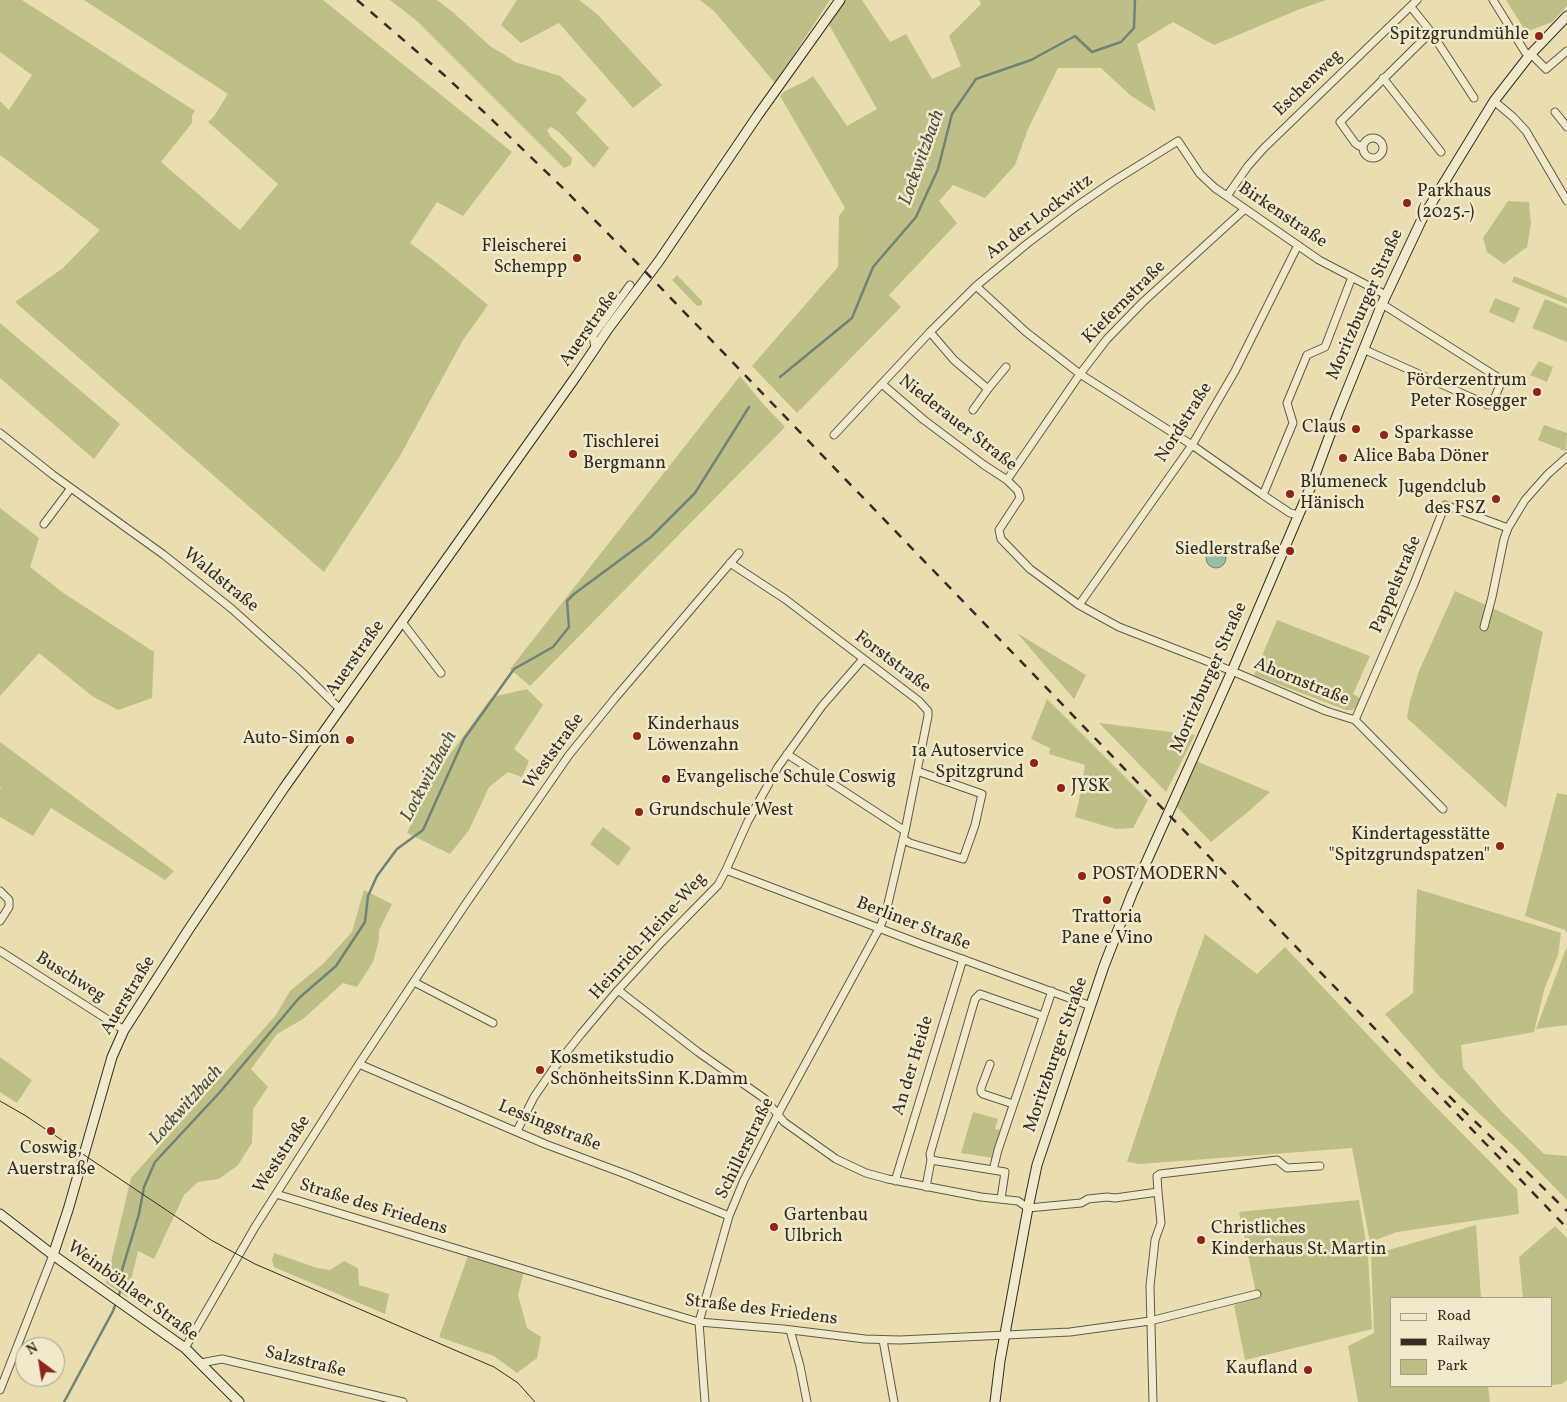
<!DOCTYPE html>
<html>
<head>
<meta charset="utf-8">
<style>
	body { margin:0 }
	#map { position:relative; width:1567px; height:1402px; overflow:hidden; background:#eaddb0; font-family:Vollkorn,serif }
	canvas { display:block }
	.legend { position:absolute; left:1390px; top:1297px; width:162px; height:90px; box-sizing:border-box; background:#f1e9cc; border:1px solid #a69e88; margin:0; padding:6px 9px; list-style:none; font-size:15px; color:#352d23 }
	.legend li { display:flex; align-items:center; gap:10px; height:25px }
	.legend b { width:25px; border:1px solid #a69e88 }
	.north { position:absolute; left:15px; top:1337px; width:50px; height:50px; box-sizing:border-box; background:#f1e9cc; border:1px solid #a69e88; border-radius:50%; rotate:329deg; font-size:14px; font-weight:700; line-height:20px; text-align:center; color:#352d23 }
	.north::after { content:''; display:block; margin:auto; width:18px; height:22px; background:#8f2418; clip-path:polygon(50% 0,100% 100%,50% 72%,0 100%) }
</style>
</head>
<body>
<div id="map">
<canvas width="1567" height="1402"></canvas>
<ul class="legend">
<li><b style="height:6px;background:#f1e9cc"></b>Road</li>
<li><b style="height:6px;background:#352d23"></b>Railway</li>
<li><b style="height:14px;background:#bdbf87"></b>Park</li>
</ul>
<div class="north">N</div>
</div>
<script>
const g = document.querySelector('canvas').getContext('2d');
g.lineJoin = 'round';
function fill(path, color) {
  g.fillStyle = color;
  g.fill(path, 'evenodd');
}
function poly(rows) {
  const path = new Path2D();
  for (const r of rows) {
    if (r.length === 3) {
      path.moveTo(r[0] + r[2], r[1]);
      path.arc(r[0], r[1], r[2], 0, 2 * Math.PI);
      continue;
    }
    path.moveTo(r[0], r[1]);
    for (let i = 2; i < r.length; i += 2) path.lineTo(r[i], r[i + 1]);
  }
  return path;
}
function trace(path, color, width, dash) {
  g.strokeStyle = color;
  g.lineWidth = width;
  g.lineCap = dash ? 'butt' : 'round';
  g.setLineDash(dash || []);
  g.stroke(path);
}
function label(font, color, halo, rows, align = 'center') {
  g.font = font + ' Vollkorn,serif';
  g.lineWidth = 5;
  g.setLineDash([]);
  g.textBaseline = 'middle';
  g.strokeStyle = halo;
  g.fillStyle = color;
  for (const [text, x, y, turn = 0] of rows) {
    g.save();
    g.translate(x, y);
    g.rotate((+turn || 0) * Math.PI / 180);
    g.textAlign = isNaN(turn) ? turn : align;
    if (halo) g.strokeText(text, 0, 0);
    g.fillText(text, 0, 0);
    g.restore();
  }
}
fill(poly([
	[0,0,22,0,195,111,192,115,192,123,161,162,240,230,278,184,208,122,214,116,228,94,84,0,323,0,512,152,463,216,437,202,410,243,437,263,488,305,463,340,400,456,324,572,15,302,63,268,100,230,0,155,0,101,9,110,32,75,0,52],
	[390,0,437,0,454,13,491,47,502,53,515,62,560,76,587,100,576,113,609,148,594,168,559,132,551,127,547,130,550,136,572,158,571,165,564,168,417,21],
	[517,0,579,0,597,14,662,85,633,108,559,23,521,43,501,25],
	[700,0,830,0,775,83,714,11],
	[846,0,862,0,890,42,906,34,932,79,961,66,949,36,981,4,979,0,1326,0,1300,9,1214,45,1173,22,1137,44,1156,112,1130,95,1101,68,1058,68,1028,129,1015,165,985,198,953,185,939,201,957,223,889,295,901,307,797,413,752,366,838,267,839,216,845,208,780,96,785,91,806,81,813,76,847,126,877,109,828,23],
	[1506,0,1567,0,1567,6,1552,22,1526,32],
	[1508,201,1529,202,1531,224,1527,247,1504,264,1487,252,1483,238],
	[677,275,702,301,702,305,697,306,672,280],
	[1514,276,1567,298,1567,304,1512,282],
	[1495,298,1520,308,1514,323,1489,312],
	[1545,299,1567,308,1567,342,1532,328],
	[0,323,120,424,94,459,0,378],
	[1539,361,1553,367,1547,382,1530,375],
	[740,376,764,405,785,427,530,686,510,669],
	[1544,425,1567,433,1566,451,1538,440],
	[0,508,39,538,30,567,62,592,154,652,152,698,118,710,92,696,39,653,0,696],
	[1455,591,1499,611,1543,632,1506,808,1407,718,1410,701,1419,671],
	[1277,620,1370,656,1353,694,1360,698,1355,708,1352,710,1346,710,1254,675],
	[1017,633,1086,675,1074,699],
	[527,689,543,705,514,749,529,761,522,777,508,772,489,787,469,830,450,854,407,833,431,780,492,697],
	[1047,699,1148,800,1133,828,1116,829,1075,817,1079,800,1085,765,1049,754,1050,748,1031,739],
	[1099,723,1195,735,1166,792],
	[0,742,174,871,165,880,51,808,33,836,0,817,0,790,1,788,0,787],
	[1196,761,1270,792,1249,811,1211,842,1176,806],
	[1557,793,1567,795,1567,933,1565,930,1525,916],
	[603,827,631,848,618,866,590,844],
	[1417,889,1561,933,1558,955,1544,990,1534,1032,1461,1045,1463,1068,1501,1111,1544,1154,1567,1156,1567,1200,1517,1149,1440,1077,1385,1014,1413,993],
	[364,890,392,904,379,930,379,940,373,962,357,987,343,983,303,1019,277,1034,251,1069,268,1087,253,1109,252,1143,238,1165,223,1176,219,1179,198,1182,184,1195,154,1259,138,1251,127,1297,106,1283,131,1178,276,1015,290,991,323,964,352,932],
	[1205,934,1257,974,1285,947,1430,1101,1517,1189,1519,1214,1397,1232,1370,1242,1352,1148,1140,1164,1127,1162,1177,1012],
	[1567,946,1567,1025,1536,1029,1557,973],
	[0,1057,32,1080,17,1103,0,1092],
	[973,1112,998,1119,995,1129,1002,1130,993,1158,961,1153],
	[1359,1200,1368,1255,1372,1329,1245,1360,1234,1305,1257,1298,1239,1212],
	[1476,1225,1481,1298,1391,1298,1391,1386,1488,1386,1490,1402,1358,1402,1348,1346,1374,1333,1371,1255],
	[1555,1226,1567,1238,1567,1380,1562,1384,1551,1385,1551,1298,1523,1298,1519,1257],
	[274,1253,317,1268,330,1270,344,1261,358,1268,359,1285,389,1294,385,1314,274,1267,272,1260],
	[469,1253,524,1271,518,1295,527,1328,541,1337,537,1358,517,1373,494,1356,439,1337]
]), '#bdbf87');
const water = poly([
	[1216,558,10]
]);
fill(water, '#98bcac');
trace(water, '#708375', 1);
trace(poly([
	[780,377,852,318,873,267,916,217,938,169,952,114,976,79,1031,60,1075,36,1092,52,1121,42,1134,28,1135,0],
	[64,1402,113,1311,121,1289,122,1270,139,1214,144,1187,155,1162,220,1092,299,998,336,966,365,922,368,896,377,876,397,849,423,830,464,739,514,669,553,647,569,627,567,601,574,594,651,537,695,493,749,407]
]), '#708375', 2.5);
const street = poly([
	[1493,0,1525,52,1529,56],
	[1411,7,1431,32,1474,98],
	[1531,54,1546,69,1567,51],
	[1383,78,1441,152],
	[1494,101,1513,117,1526,131,1567,201],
	[1555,112,1567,127],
	[1373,148,10],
	[1363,145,1359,146,1355,143,1340,122,1431,32],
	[1227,196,1248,166,1264,148,1417,0],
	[976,286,1026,332,1080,374,1192,445,1263,495,1290,513,1298,515],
	[930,332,954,360,988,389],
	[595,347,593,336,630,285],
	[1363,349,1488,405,1493,402,1502,380,1382,304],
	[882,384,924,420,984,465,1007,480,1018,491,1020,498,999,530,1001,539,1030,569,1079,605,1119,627,1232,671,1326,711,1355,720,1443,809],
	[973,410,988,389,1006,367],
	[0,433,53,475,164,555,232,609,302,672,340,709],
	[834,435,930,332,976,286,1028,243,1077,206,1112,182,1178,141,1200,174,1215,188,1319,260,1386,295],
	[1007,480,1080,374,1107,339,1143,302,1245,209],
	[1263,495,1293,423,1287,403,1307,355,1325,347,1352,277],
	[44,524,71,488],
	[1508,528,1525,500,1548,474,1567,457],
	[1079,605,1192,445,1235,371,1298,245],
	[402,622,441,673],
	[1355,720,1414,584,1445,505,1508,528,1504,539,1492,597,1484,627],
	[787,754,905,831],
	[903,839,910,843,963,859,975,825,982,794,917,771],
	[726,870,918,943,1091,1006],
	[0,891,9,900,9,907,0,921],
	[0,951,124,1030],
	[414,982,493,1023],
	[618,990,698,1052,765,1099,784,1122,836,1159,866,1173,888,1179,981,1197,1018,1201,1028,1208,1081,1203,1088,1199,1107,1197,1115,1198,1158,1192,1157,1176,1160,1174,1277,1160,1287,1168,1320,1166],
	[359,1064,545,1144,628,1175,729,1216],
	[990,1064,981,1088,981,1092,983,1094,1013,1104],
	[517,1131,534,1097,554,1068,581,1034,618,990,662,942,718,885,726,870,748,821,778,767,822,706,863,659],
	[931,1160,993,1170,998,1150,1052,991],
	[993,1170,1005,1172,1001,1199],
	[895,1181,963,959],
	[926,1187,931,1160,930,1154,975,999,980,994,1043,1016],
	[276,1194,685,1318,699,1322,783,1329,865,1339,900,1340,1070,1332,1150,1321,1257,1294],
	[790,1330,800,1366,807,1402],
	[883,1340,894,1402],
	[185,1348,255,1227,359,1064,465,905,569,755,616,697,739,553],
	[201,1363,222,1359,403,1402],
	[0,1390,53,1255],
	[705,1402,699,1322,729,1216,744,1180,778,1114,880,927,886,912,905,831,928,716,928,711,919,701,785,599,730,563],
	[1153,1402,1150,1286,1155,1240,1161,1223,1158,1192]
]);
const secondary = poly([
	[0,1214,53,1255,185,1348,239,1402],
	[53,1255,68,1210,112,1057,124,1030,189,929,284,788,577,375,608,329,659,261,758,115,840,0],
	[995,1402,1000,1361,1028,1208,1037,1165,1104,966,1132,894,1232,671,1311,486,1338,413,1382,304,1423,217,1494,101,1529,56,1567,16]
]);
trace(street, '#625946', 9);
trace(secondary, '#352d23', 11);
trace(street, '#f1e9cc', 7);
trace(secondary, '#f1e9cc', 9);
trace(poly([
	[0,1101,26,1116,211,1240,255,1264,494,1367,518,1383,535,1402]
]), '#352d23', 1);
trace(poly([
	[357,0,443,74,486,114,563,188,636,262,1567,1228],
	[1449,1096,1567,1211]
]), '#352d23', 2.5, [9, 9]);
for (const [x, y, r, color] of [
	[1539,36,5,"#8f2418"],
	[1407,203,5,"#8f2418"],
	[577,258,5,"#8f2418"],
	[1537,392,5,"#8f2418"],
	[1356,429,5,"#8f2418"],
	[1384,435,5,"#8f2418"],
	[573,454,5,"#8f2418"],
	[1343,458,5,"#8f2418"],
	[1290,494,5,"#8f2418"],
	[1496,499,5,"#8f2418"],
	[1290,551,5,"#8f2418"],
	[637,736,5,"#8f2418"],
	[350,740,5,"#8f2418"],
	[1034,763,5,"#8f2418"],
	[666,779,5,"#8f2418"],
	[1061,788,5,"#8f2418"],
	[639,812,5,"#8f2418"],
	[1500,846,5,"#8f2418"],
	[1082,876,5,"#8f2418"],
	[1107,900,5,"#8f2418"],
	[540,1070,5,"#8f2418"],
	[51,1131,5,"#8f2418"],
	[774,1227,5,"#8f2418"],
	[1201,1240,5,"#8f2418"],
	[1308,1370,5,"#8f2418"]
]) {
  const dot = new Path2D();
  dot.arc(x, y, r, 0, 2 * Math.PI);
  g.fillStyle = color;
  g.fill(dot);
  trace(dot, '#f1e9cc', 2);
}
label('18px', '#352d23', '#f1e9cc', [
	["Spitzgrundmühle",1529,36,"right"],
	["Parkhaus",1417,193],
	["(2025.-)",1417,214],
	["Fleischerei",567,248,"right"],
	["Schempp",567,269,"right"],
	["Förderzentrum",1527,382,"right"],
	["Peter Rosegger",1527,403,"right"],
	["Claus",1346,429,"right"],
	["Sparkasse",1394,435],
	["Tischlerei",583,444],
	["Bergmann",583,465],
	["Alice Baba Döner",1353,458],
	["Blumeneck",1300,484],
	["Hänisch",1300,505],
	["Jugendclub",1486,489,"right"],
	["des FSZ",1486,510,"right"],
	["Siedlerstraße",1280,551,"right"],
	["Kinderhaus",647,726],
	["Löwenzahn",647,747],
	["Auto-Simon",340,740,"right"],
	["1a Autoservice",1024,753,"right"],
	["Spitzgrund",1024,774,"right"],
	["Evangelische Schule Coswig",676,779],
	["JYSK",1071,788],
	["Grundschule West",649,812],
	["Kindertagesstätte",1490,836,"right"],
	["\"Spitzgrundspatzen\"",1490,857,"right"],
	["POST MODERN",1092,876],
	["Trattoria",1107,919,"center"],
	["Pane e Vino",1107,940,"center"],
	["Kosmetikstudio",550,1060],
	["SchönheitsSinn K.Damm",550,1081],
	["Coswig,",51,1150,"center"],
	["Auerstraße",51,1171,"center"],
	["Gartenbau",784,1217],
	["Ulbrich",784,1238],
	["Christliches",1211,1230],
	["Kinderhaus St. Martin",1211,1251],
	["Kaufland",1298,1370,"right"]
], 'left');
label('18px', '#352d23', '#f1e9cc', [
	["Eschenweg",1309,84,-44],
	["Birkenstraße",1282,216,34],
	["An der Lockwitz",1040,218,-37],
	["Kiefernstraße",1125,303,-45],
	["Moritzburger Straße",1366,305,-66],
	["Auerstraße",590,329,-55],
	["Nordstraße",1185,423,-58],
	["Niederauer Straße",957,424,38],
	["Waldstraße",220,581,39],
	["Pappelstraße",1397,585,-67],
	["Auerstraße",356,659,-55],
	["Forststraße",892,663,37],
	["Moritzburger Straße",1210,678,-66],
	["Ahornstraße",1301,683,22],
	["Weststraße",555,752,-54],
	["Berliner Straße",913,925,21],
	["Heinrich-Heine-Weg",649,937,-48],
	["Buschweg",70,978,32],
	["Auerstraße",129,996,-59],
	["Moritzburger Straße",1057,1055,-71],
	["An der Heide",914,1066,-73],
	["Lessingstraße",549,1127,22],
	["Schillerstraße",746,1149,-64],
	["Weststraße",283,1155,-57],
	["Straße des Friedens",373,1208,17],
	["Weinböhlaer Straße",132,1292,36],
	["Straße des Friedens",761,1311,7],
	["Salzstraße",305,1363,14]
]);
label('italic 19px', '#4e5145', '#f1e9cc', [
	["Lockwitzbach",923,158,-70],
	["Lockwitzbach",430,777,-62],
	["Lockwitzbach",187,1106,-48]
]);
</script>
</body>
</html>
